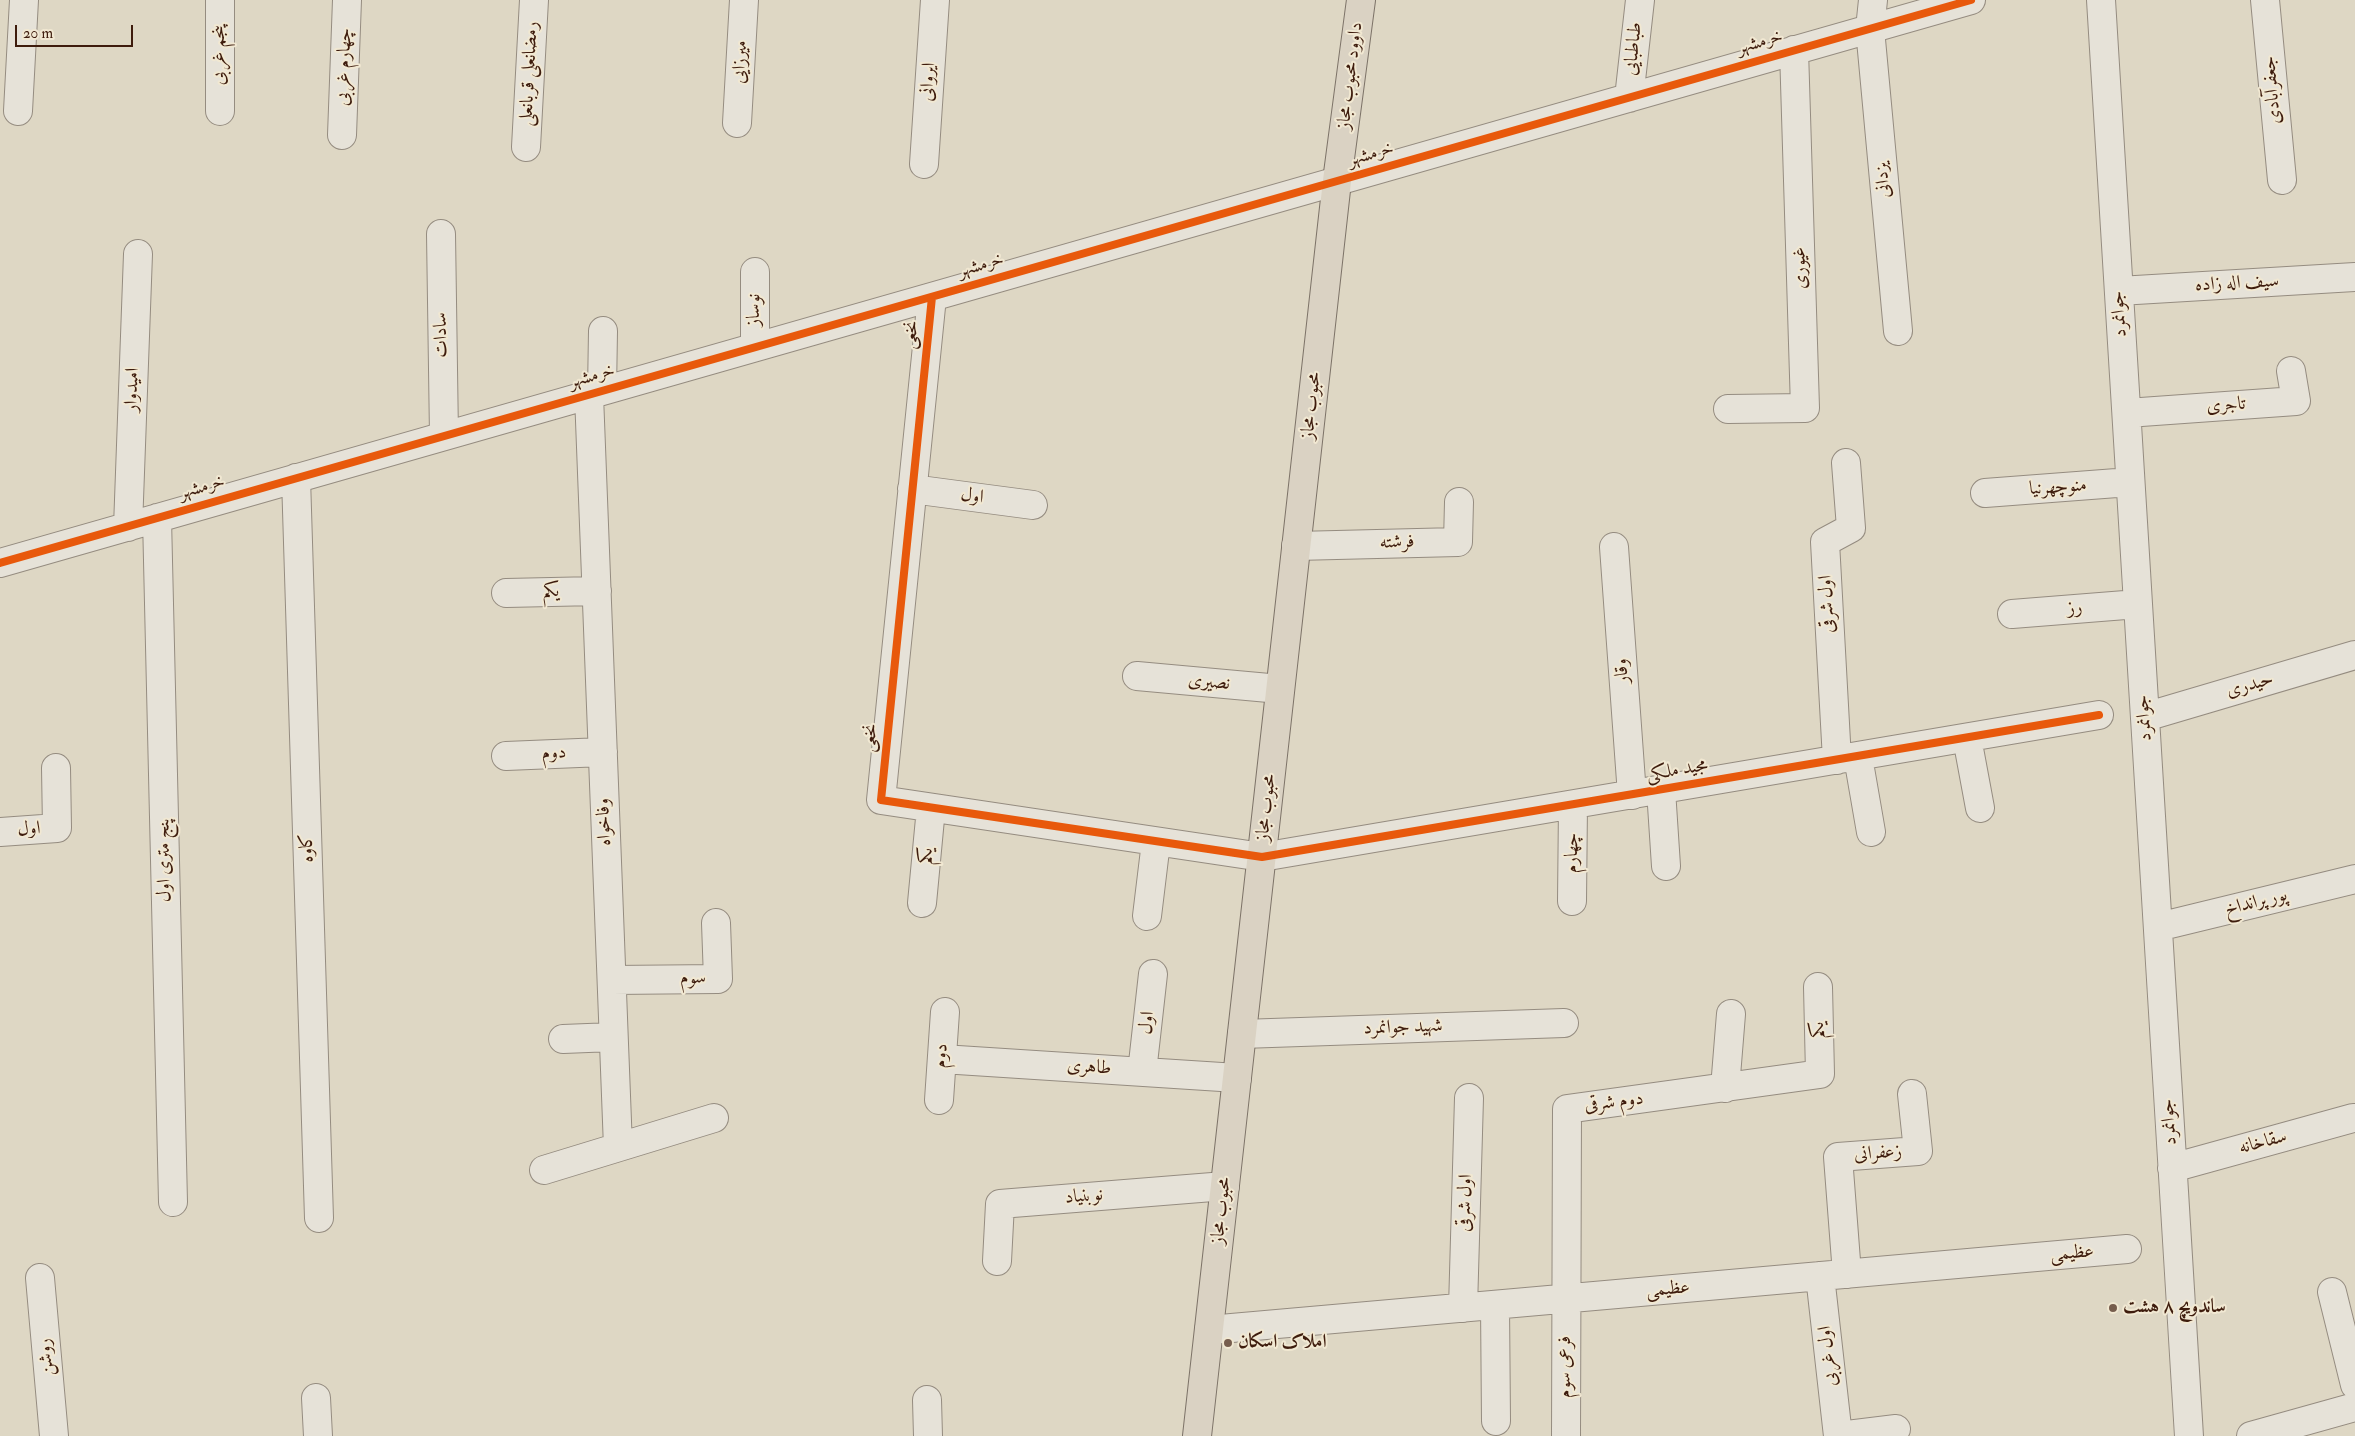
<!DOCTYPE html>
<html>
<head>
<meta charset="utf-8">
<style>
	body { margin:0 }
	#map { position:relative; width:2355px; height:1436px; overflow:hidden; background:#ded7c4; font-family:"IM FELL Double Pica",serif }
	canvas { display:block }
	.scale { position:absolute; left:15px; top:25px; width:118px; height:22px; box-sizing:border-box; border:2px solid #3e1c0d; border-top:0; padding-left:6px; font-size:15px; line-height:18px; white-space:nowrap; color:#3e1c0d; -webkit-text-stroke:4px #f1e8d2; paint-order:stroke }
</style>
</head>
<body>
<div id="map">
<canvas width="2355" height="1436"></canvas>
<div class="scale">20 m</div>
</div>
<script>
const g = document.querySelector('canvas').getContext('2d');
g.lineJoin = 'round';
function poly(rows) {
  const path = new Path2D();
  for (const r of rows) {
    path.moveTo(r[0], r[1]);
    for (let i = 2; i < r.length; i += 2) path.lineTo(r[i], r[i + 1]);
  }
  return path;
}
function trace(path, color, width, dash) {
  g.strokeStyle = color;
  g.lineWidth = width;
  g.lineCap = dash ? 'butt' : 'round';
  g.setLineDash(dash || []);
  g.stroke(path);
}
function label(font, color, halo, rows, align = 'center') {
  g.font = font + ' "IM FELL Double Pica",Amiri,serif';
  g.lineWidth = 4;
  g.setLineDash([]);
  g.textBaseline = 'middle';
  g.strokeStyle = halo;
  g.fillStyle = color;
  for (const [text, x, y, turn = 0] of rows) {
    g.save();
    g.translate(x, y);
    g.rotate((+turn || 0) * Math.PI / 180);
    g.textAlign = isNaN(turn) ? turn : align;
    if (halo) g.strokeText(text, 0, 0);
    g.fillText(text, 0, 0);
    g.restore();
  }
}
const minor = poly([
	[220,0,220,111],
	[1873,0,1870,29,1898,331],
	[2101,0,2189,1436],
	[2265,0,2282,180],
	[1629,98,1640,0],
	[18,111,24,0],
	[737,123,744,0],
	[342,135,347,0],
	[526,147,534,0],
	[924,164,935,0],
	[441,234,444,436],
	[2119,291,2355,277],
	[932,297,881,800,1262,857,2099,715],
	[755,347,755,272],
	[602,391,603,331],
	[589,395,618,1147],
	[1728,409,1805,408,1794,50],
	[2127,413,2296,401,2291,371],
	[296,478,319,1218],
	[912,489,1033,505],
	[1985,493,2130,482],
	[157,518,173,1202],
	[128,527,138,254],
	[1296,546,1458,542,1459,502],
	[1614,547,1632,795],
	[0,563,1971,0],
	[506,593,597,591],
	[2012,614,2138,604],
	[1137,676,1280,689],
	[2145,717,2355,655],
	[1967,738,1980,808],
	[506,756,603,752],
	[1858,757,1871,832],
	[1837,760,1825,542,1851,528,1846,463],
	[1661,790,1666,866],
	[0,832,57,828,56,768],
	[1572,901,1573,805],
	[922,903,931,808],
	[1147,916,1156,842],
	[2158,927,2355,879],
	[612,980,718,979,716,923],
	[1242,1034,1564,1023],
	[563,1039,613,1037],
	[942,1059,1237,1078],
	[1142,1072,1153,974],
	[1725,1088,1731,1014],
	[939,1100,945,1012],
	[2172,1168,2353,1118],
	[544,1170,714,1118],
	[997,1261,1000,1204,1225,1186],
	[1847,1274,1838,1157,1918,1151,1912,1094],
	[1820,1276,1838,1436],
	[40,1278,54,1436],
	[2332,1292,2355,1385],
	[1495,1305,1496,1421],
	[1463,1308,1469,1098],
	[1209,1330,2127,1249],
	[316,1398,318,1436],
	[927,1400,928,1436],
	[1566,1436,1567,1109,1820,1074,1818,987],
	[1839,1436,1896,1429],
	[2251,1436,2355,1407]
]);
const major = poly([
	[1197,1436,1337,181,1361,0]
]);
trace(minor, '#958c80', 30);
trace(major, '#7d7368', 30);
trace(minor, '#e6e2d8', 28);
trace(major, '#dad2c3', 28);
trace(poly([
	[932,297,881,800,1262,857,2099,715],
	[0,563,1971,0]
]), '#e8590c', 8);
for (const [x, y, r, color] of [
	[2113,1308,5,"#765d4d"],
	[1228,1343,5,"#765d4d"]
]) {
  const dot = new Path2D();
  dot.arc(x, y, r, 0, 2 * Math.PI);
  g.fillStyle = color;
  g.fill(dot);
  trace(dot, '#f1e8d2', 2);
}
label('19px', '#3e1c0d', '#f1e8d2', [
	["خرمشهر",1760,43,-16],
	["طباطبایی",1634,49,-84],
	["پنجم غربی",220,55,-90],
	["میرزایی",741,62,-87],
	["چهارم غربی",345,67,-88],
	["رمضانعلی قربانعلی",530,74,-87],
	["داوود محبوب مجاز",1351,76,-83],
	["ایروانی",929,82,-86],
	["جعفرآبادی",2273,90,-95],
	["خرمشهر",1371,155,-16],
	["یزدانی",1884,180,-95],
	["خرمشهر",981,266,-16],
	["غیوری",1801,268,-92],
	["سیف اله زاده",2237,284,-3],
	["نوساز",755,310,-89],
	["جوانمرد",2120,314,-94],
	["سادات",442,335,-91],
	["نخعی",912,335,-84],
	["خرمشهر",592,377,-16],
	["امیدوار",133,390,-88],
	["محبوب مجاز",1312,406,-84],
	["تاجری",2226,406,-4],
	["خرمشهر",202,488,-16],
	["منوچهرنیا",2058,488,-4],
	["اول",972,497,8],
	["فرشته",1397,543,-2],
	["یکم",551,592,-1],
	["اول شرقی",1828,604,-93],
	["رز",2075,609,-5],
	["وقار",1623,671,-94],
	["نصیری",1209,683,5],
	["حیدری",2250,686,-16],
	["جوانمرد",2145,718,-94],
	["نخعی",871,738,-84],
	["دوم",554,754,-3],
	["مجید ملکی",1677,771,-10],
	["محبوب مجاز",1267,808,-84],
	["وفاخواه",605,822,-92],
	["اول",29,830,-4],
	["کاوه",308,848,-92],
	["چهارم",1573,853,-89],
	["یکم",927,856,-84],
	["پنج متری اول",165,860,-91],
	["پور پرانداخ",2256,903,-14],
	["سوم",693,979,-1],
	["اول",1148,1023,-84],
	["شهید جوانمرد",1403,1028,-2],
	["یکم",1819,1030,-91],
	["دوم",942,1056,-86],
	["طاهری",1089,1068,4],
	["دوم شرقی",1614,1103,-7],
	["جوانمرد",2170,1122,-94],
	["سقاخانه",2263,1143,-15],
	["زعفرانی",1878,1154,-4],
	["نوبنیاد",1084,1197,-5],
	["اول شرقی",1466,1203,-88],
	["محبوب مجاز",1222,1211,-84],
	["عظیمی",2072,1254,-5],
	["عظیمی",1668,1290,-5],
	["اول غربی",1829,1356,-96],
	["روشن",47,1357,-95],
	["فرعی سوم",1566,1367,-90]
]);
label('bold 19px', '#3e1c0d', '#f1e8d2', [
	["ساندویچ ۸ هشت",2123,1308],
	["املاک اسکان",1238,1343]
], 'left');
</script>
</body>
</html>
